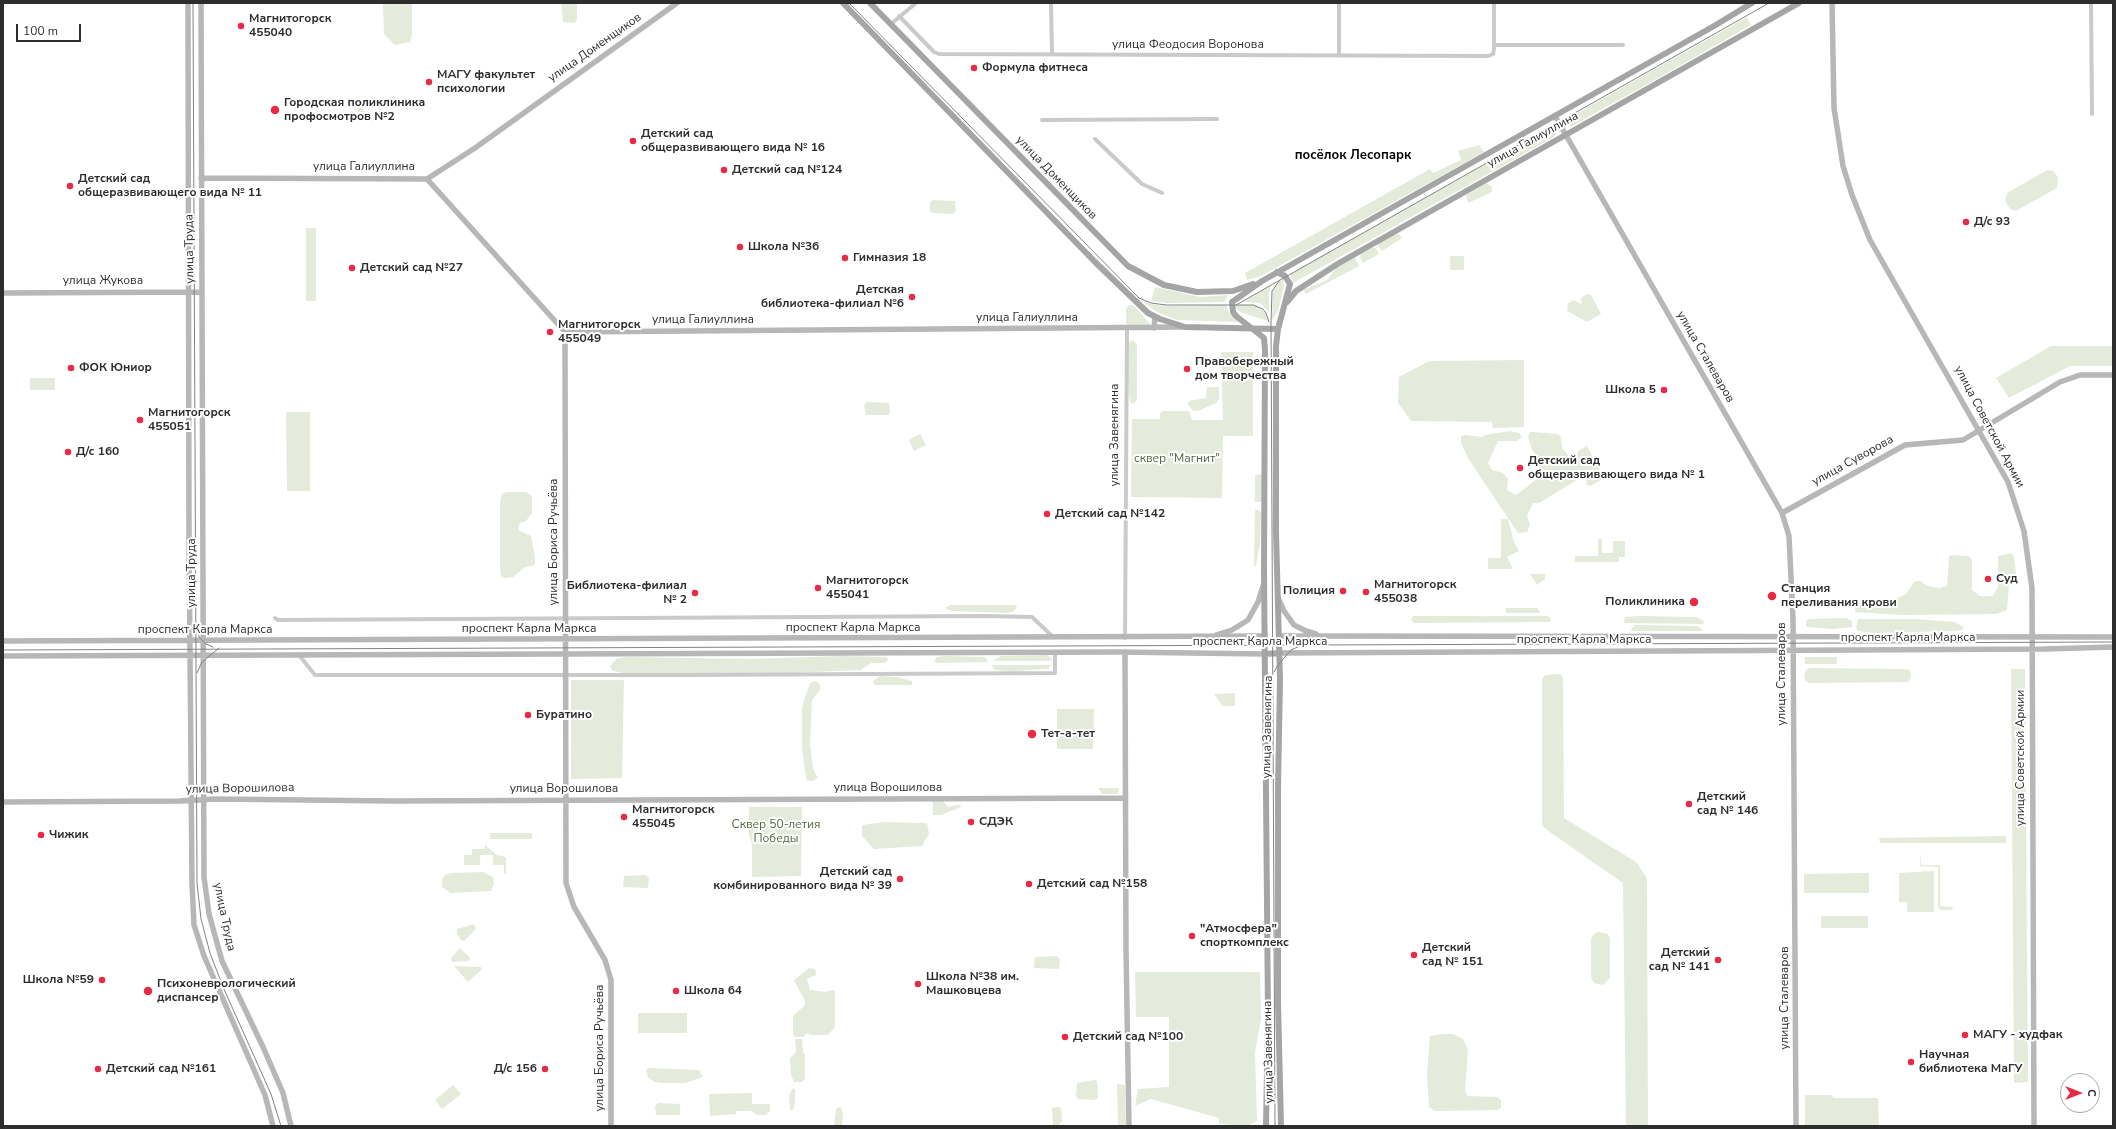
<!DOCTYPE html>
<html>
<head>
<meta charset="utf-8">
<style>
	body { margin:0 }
	#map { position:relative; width:2116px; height:1129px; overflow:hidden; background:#fff; font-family:"Nunito Sans",sans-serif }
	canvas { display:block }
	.frame { position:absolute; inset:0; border:4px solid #2d2d2d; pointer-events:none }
	.north { position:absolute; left:2060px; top:1073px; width:40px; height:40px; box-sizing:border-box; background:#fff; border:1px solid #ababab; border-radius:50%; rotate:90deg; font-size:11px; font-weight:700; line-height:16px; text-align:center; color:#2d2d2d }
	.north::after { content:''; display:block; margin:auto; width:14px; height:18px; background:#e92a45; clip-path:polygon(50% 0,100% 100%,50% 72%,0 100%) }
	.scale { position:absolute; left:16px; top:24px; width:65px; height:18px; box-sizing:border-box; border:2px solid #2d2d2d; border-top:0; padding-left:5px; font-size:12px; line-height:14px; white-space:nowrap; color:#2d2d2d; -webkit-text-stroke:3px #fff; paint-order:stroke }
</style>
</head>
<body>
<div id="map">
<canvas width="2116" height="1129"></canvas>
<div class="frame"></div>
<div class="north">С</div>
<div class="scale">100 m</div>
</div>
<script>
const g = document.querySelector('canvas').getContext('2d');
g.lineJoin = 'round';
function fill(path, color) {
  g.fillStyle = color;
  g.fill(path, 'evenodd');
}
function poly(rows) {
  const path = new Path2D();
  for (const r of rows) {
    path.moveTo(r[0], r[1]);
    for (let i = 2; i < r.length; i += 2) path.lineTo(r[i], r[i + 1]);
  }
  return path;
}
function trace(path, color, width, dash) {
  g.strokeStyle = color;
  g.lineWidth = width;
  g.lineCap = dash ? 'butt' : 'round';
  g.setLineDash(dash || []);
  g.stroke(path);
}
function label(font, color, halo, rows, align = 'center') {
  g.font = font + ' "Nunito Sans",sans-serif';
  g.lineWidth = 4;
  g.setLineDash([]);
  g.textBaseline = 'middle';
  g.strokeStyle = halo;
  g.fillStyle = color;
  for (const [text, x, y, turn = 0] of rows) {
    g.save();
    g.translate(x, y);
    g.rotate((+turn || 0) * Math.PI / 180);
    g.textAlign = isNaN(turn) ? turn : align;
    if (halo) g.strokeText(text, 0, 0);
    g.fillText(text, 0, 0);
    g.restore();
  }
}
fill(poly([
	[383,3,412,3,412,35,410,42,395,45,384,34],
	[561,3,577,3,577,19,575,23,563,22],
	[1747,17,1751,25,1662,76,1572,126,1568,126,1563,121],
	[358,104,373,121,358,121],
	[1555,125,1558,130,1554,137,1293,283,1290,275,1297,270],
	[1479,145,1484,152,1261,276,1247,280,1245,273,1430,169,1433,173,1461,160,1458,151],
	[2047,170,2053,171,2058,177,2057,188,2016,211,2010,209,2005,201,2007,193],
	[1487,183,1492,187,1492,192,1468,203,1466,195],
	[933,200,955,201,956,211,953,214,932,213,930,211,930,202],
	[306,228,316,228,316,301,306,301],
	[1395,234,1399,234,1402,238,1382,251,1378,246,1379,243],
	[1372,248,1376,248,1379,254,1363,263,1360,257,1361,254],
	[1450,256,1464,256,1464,270,1450,270],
	[1355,257,1359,266,1306,294,1303,290,1327,280,1337,267],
	[1283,278,1284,286,1278,311,1272,320,1273,290],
	[1271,285,1269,293,1269,312,1260,303,1243,302],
	[1155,287,1200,297,1228,295,1224,302,1166,303,1151,301],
	[1587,294,1591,295,1601,314,1587,322,1567,311,1568,303,1574,300,1581,304,1582,301,1580,299],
	[1139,299,1151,304,1167,306,1226,305,1229,313,1239,322,1177,320,1157,312],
	[1129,305,1134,306,1151,325,1128,326,1126,323,1126,309],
	[1233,305,1256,305,1266,313,1268,321,1240,312],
	[1132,340,1137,344,1137,400,1133,404,1130,402,1128,385,1128,343],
	[2051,346,2113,346,2113,366,2070,366,2009,398,1996,378],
	[1221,352,1253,352,1253,436,1223,436,1223,433,1222,498,1131,497,1132,419,1160,419,1160,413,1163,411,1189,411,1192,420,1223,420],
	[1524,360,1524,427,1493,428,1492,422,1411,421,1398,403,1399,377,1429,361],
	[30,378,55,378,55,390,30,390],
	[1207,387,1219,387,1219,399,1216,403,1198,411,1192,410,1188,404,1189,401,1206,398],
	[867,402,889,403,890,413,888,415,866,415,864,405],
	[286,412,310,412,310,491,287,491],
	[1510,431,1519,433,1522,437,1517,441,1498,441,1488,463,1492,470,1503,473,1508,479,1507,490,1516,495,1537,479,1537,456,1532,450,1528,436,1530,432,1533,432,1558,434,1561,437,1562,448,1571,459,1576,459,1578,451,1587,446,1602,474,1601,480,1590,486,1587,485,1586,478,1582,477,1539,503,1533,503,1527,516,1530,525,1527,532,1518,533,1468,458,1461,443,1461,436,1465,435,1482,437,1485,435],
	[920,434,926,445,914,451,909,440],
	[1263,474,1263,502,1255,502,1255,475],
	[507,492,526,492,532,496,532,513,526,521,520,523,518,530,531,536,535,557,535,565,525,567,513,577,505,578,501,576,500,567,500,502,502,494],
	[1255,509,1261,512,1260,544,1256,566,1254,566],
	[1501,519,1508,519,1514,542,1519,551,1507,557,1513,569,1488,569,1488,558,1501,558],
	[1598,539,1602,539,1602,553,1613,553,1613,541,1625,541,1625,557,1619,557,1619,562,1575,562,1575,556,1598,556],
	[2011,553,2014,557,2017,580,2015,584,2009,585,2007,610,1996,614,1902,615,1855,612,1856,602,1884,604,1906,594,1915,581,1921,581,1927,586,1939,588,1947,586,1949,556,1952,555,1968,556,1972,559,1972,590,1980,596,1993,596,1998,587,1998,556],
	[1530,574,1545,574,1545,579,1537,585],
	[950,605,1015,605,1017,607,1014,611,1008,613,952,611,945,608],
	[1506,608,1537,608,1540,613,1506,613],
	[1413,616,1548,616,1551,620,1550,622,1537,622,1414,623,1411,620],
	[1639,616,1696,617,1704,621,1703,624,1624,623,1625,617],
	[1846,618,1852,621,1852,627,1833,629,1806,627,1806,621,1809,619],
	[1858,619,1915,619,1954,622,1964,627,1962,630,1955,631,1875,633,1858,631,1856,628],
	[1635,625,1697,626,1703,630,1700,631,1630,631],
	[1048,655,1052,660,1049,661,993,661,1001,656],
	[842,656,887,657,888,660,885,663,871,663,861,670,789,673,624,673,613,671,610,667,616,659,624,657,753,659],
	[945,656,985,657,988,662,937,663,934,661,937,657],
	[1805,657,1837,657,1837,664,1805,664],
	[992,665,1051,665,1048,669,1012,671,995,670],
	[1810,668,1903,669,1910,670,1911,677,1908,682,1809,683,1806,681,1804,676,1806,670],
	[2011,669,2025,669,2028,1082,2014,1083],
	[1560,674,1563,677,1564,818,1636,862,1647,878,1648,1126,1626,1126,1623,883,1547,830,1542,825,1542,679,1545,675],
	[880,676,897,677,912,681,912,685,875,685,873,681],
	[571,680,624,680,622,778,571,779],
	[816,681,820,685,820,690,812,700,810,744,813,769,818,778,812,781,807,780,806,778,802,749,802,707,810,683],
	[1235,693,1235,706,1223,706,1214,694],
	[1057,709,1094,709,1093,749,1057,749],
	[1098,788,1119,788,1118,794,1102,794],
	[933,800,942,800,948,807,956,805,960,805,961,807,941,815,933,815],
	[749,807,802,807,801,876,752,877,752,844,749,835],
	[884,822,927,823,929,833,922,846,874,849,862,836,862,825],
	[490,833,532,833,532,839,490,839],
	[2006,836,2006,843,1880,843,1879,838],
	[485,845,497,855,506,857,506,874,504,874,504,865,493,865,493,855,480,855,480,865,464,865,464,855,472,855,472,849,485,849],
	[1920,851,1921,865,1940,865,1940,906,1954,907,1951,910,1940,910,1938,907,1938,867,1920,866],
	[1934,871,1934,912,1907,912,1907,902,1899,902,1899,873],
	[483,872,493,877,494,884,491,891,450,893,442,887,442,879,445,875,451,873],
	[1869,873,1869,893,1804,893,1804,874],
	[646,875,649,878,648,888,623,887,624,876],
	[1821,916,1868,916,1868,928,1821,928],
	[474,924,476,929,464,941,461,940,457,934,457,929],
	[1598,932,1608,934,1610,939,1610,978,1603,985,1594,983,1591,978,1591,939,1594,934],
	[460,948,470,958,469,961,452,962,451,958],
	[1057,956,1060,959,1059,969,1034,968,1035,957],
	[454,966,477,967,481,967,482,969,468,982],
	[809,968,815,969,816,973,816,975,807,979,810,990,825,992,834,990,835,992,835,1027,828,1035,811,1035,806,1033,804,1037,795,1037,793,1034,793,1016,805,1005,805,1001,794,980],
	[1135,972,1260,972,1261,1019,1255,1052,1257,1121,1248,1126,1219,1124,1219,1118,1151,1099,1135,1106,1138,1089,1169,1087,1169,1017,1136,1017],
	[638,1013,687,1013,687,1033,638,1033],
	[1442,1034,1453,1034,1463,1039,1468,1049,1465,1091,1467,1096,1497,1097,1501,1100,1501,1108,1497,1110,1435,1111,1429,1107,1427,1074,1430,1036],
	[795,1039,802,1039,803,1052,805,1054,805,1079,802,1082,794,1082,791,1075,790,1058,796,1052],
	[648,1068,699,1070,703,1077,685,1083,662,1083,654,1082,648,1077,646,1071],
	[1094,1080,1097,1081,1098,1098,1094,1100,1078,1099,1076,1096,1077,1083],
	[1117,1084,1125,1085,1126,1126,1118,1126],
	[453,1085,461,1094,442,1109,435,1100],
	[793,1088,795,1090,795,1101,793,1110,790,1110,789,1095],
	[752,1093,752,1104,770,1104,770,1112,768,1112,767,1115,757,1115,751,1111,736,1111,736,1114,710,1116,709,1094],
	[1805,1095,1832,1095,1833,1098,1878,1098,1879,1126,1805,1126],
	[658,1103,680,1104,680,1114,678,1115,656,1115,655,1106],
	[838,1107,841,1108,843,1113,842,1126,834,1126,836,1110],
	[1058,1107,1061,1108,1062,1121,1058,1126,1053,1126,1052,1108]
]), '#e4ebda');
trace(poly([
	[1051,3,1052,54],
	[1339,3,1339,55],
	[2091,3,2092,114],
	[899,16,934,52,939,54,1488,56,1493,54,1494,49,1494,3],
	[891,24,916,3],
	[1494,45,1623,45],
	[1042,120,1217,119],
	[1095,139,1142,184,1162,193],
	[275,618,278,620,986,616,1032,617,1053,637],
	[1125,638,1127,329],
	[299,655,315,675,689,675,1055,673,1055,652]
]), '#cacaca', 4);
trace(poly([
	[188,3,189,533,192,884,194,925,204,956,265,1095,273,1126],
	[201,3,204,877,209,914,222,961,263,1047,283,1093,291,1126],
	[1832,3,1834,108,1843,166,1852,195,1870,240,2008,482,2024,531,2032,588,2034,1126],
	[1555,116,1782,513,1789,536,1793,619,1796,1126],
	[201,178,427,179,565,332,1183,327],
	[427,179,475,148,677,3],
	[3,293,202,292],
	[1154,328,1155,317],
	[565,332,566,883,574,907,605,960,611,980,611,1126],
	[1782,513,1905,445,1963,440,2060,382,2080,375,2113,375],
	[1278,598,1284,611,1294,625,1306,631,1316,634],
	[1216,635,1232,630,1248,620,1258,602,1263,586],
	[1279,636,2113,637],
	[3,641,1265,636],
	[1125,652,1126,950,1129,1126],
	[1280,653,2045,649,2113,647],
	[3,656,1117,652,1265,654],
	[3,802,180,801,214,799,394,801,1125,798]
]), '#b7b7b7', 5.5);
trace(poly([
	[843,3,1095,262,1148,313,1160,319,1185,327,1278,329],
	[870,3,1128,266,1164,285,1197,292,1233,291,1253,284],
	[1277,272,1285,276,1290,284,1278,329,1276,346,1276,532,1280,680,1278,788,1278,1002,1281,1126],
	[1287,302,1296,291,1339,263,1799,3],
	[1265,654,1280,653],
	[1266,1126,1268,1014,1264,573,1265,350,1264,338,1236,316,1233,312,1232,302,1262,281,1714,26,1752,3]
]), '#a5a5a5', 6);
trace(poly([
	[193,3,197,883,201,919,210,953,223,987,271,1094,281,1126],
	[849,3,1139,298,1151,303,1166,305,1253,305,1263,309,1266,313,1269,322],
	[1236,305,1769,3],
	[198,630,199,637,206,644,213,647],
	[3,650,2113,642],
	[1274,672,1278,665,1291,650,1300,646],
	[197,673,202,662,219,648],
	[1275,1126,1271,323,1272,291,1280,280]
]), '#828282', 1);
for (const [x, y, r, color] of [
	[241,26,4,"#e92a45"],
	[974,68,4,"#e92a45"],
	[429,82,4,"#e92a45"],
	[275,110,5,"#e92a45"],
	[633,141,4,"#e92a45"],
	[724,170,4,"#e92a45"],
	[70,186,4,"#e92a45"],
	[1966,222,4,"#e92a45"],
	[740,247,4,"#e92a45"],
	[845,258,4,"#e92a45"],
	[352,268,4,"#e92a45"],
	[912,297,4,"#e92a45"],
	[550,332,4,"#e92a45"],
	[71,368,4,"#e92a45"],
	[1187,369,4,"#e92a45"],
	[1664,390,4,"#e92a45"],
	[140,420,4,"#e92a45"],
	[68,452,4,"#e92a45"],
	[1520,468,4,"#e92a45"],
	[1047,514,4,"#e92a45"],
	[1988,579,4,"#e92a45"],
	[818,588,4,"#e92a45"],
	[1343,591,4,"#e92a45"],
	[1366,592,4,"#e92a45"],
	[695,593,4,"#e92a45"],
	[1772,596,5,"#e92a45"],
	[1694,602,5,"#e92a45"],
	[528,715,4,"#e92a45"],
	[1032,734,5,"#e92a45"],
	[1689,804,4,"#e92a45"],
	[624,817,4,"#e92a45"],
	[971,822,4,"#e92a45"],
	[41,835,4,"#e92a45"],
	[900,879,4,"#e92a45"],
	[1029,884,4,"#e92a45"],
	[1192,936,4,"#e92a45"],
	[1414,955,4,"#e92a45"],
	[1718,960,4,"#e92a45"],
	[102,980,4,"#e92a45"],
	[918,984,4,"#e92a45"],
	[148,991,5,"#e92a45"],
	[676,991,4,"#e92a45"],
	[1965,1035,4,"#e92a45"],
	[1065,1037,4,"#e92a45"],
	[1911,1062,4,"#e92a45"],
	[98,1069,4,"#e92a45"],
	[545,1069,4,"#e92a45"]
]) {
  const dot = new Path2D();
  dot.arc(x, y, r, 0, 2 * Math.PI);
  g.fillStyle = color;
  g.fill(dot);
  trace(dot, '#fff', 1.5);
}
label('bold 12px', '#2d2d2d', '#fff', [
	["Магнитогорск",249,19],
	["455040",249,33],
	["Формула фитнеса",982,68],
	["МАГУ факультет",437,75],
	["психологии",437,89],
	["Городская поликлиника",284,103],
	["профосмотров №2",284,117],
	["Детский сад",641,134],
	["общеразвивающего вида № 16",641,148],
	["Детский сад №124",732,170],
	["Детский сад",78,179],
	["общеразвивающего вида № 11",78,193],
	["Д/с 93",1974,222],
	["Школа №36",748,247],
	["Гимназия 18",853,258],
	["Детский сад №27",360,268],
	["Детская",904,290,"right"],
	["библиотека-филиал №6",904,304,"right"],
	["Магнитогорск",558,325],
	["455049",558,339],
	["Правобережный",1195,362],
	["дом творчества",1195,376],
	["ФОК Юниор",79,368],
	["Школа 5",1656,390,"right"],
	["Магнитогорск",148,413],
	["455051",148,427],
	["Д/с 160",76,452],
	["Детский сад",1528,461],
	["общеразвивающего вида № 1",1528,475],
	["Детский сад №142",1055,514],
	["Суд",1996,579],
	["Магнитогорск",826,581],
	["455041",826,595],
	["Магнитогорск",1374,585],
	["455038",1374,599],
	["Библиотека-филиал",687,586,"right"],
	["№ 2",687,600,"right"],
	["Станция",1781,589],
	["переливания крови",1781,603],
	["Полиция",1335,591,"right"],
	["Поликлиника",1685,602,"right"],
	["Буратино",536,715],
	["Тет-а-тет",1041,734],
	["Детский",1697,797],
	["сад № 146",1697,811],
	["Магнитогорск",632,810],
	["455045",632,824],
	["СДЭК",979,822],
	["Чижик",49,835],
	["Детский сад",892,872,"right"],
	["комбинированного вида № 39",892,886,"right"],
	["Детский сад №158",1037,884],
	["\"Атмосфера\"",1200,929],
	["спорткомплекс",1200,943],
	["Детский",1422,948],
	["сад № 151",1422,962],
	["Детский",1710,953,"right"],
	["сад № 141",1710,967,"right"],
	["Школа №38 им.",926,977],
	["Машковцева",926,991],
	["Школа №59",94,980,"right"],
	["Психоневрологический",157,984],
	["диспансер",157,998],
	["Школа 64",684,991],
	["МАГУ - худфак",1973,1035],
	["Детский сад №100",1073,1037],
	["Научная",1919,1055],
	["библиотека МаГУ",1919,1069],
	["Детский сад №161",106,1069],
	["Д/с 156",537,1069,"right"]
], 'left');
label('12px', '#2d2d2d', '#fff', [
	["улица Феодосия Воронова",1188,45],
	["улица Доменщиков",595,48,-35],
	["улица Галиуллина",1533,140,-29],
	["улица Галиуллина",364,167],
	["улица Доменщиков",1056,178,46],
	["улица Труда",190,249,-91],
	["улица Жукова",103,281],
	["улица Галиуллина",1027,318],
	["улица Галиуллина",703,320],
	["улица Сталеваров",1705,357,60],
	["улица Советской Армии",1989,427,62],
	["улица Завенягина",1115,435,-90],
	["улица Суворова",1853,461,-29],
	["улица Бориса Ручьёва",554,542,-90],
	["улица Труда",192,573,-90],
	["проспект Карла Маркса",853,628],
	["проспект Карла Маркса",529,629],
	["проспект Карла Маркса",205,630],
	["проспект Карла Маркса",1908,638],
	["проспект Карла Маркса",1584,640],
	["проспект Карла Маркса",1260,642],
	["улица Сталеваров",1782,674,-90],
	["улица Завенягина",1268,727,-89],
	["улица Советской Армии",2021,758,-90],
	["улица Ворошилова",888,788],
	["улица Ворошилова",240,789,-1],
	["улица Ворошилова",564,789],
	["улица Труда",224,917,78],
	["улица Сталеваров",1785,998,-90],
	["улица Бориса Ручьёва",600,1048,-90],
	["улица Завенягина",1269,1052,-91]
]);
label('12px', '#536939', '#fff', [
	["сквер \"Магнит\"",1177,459],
	["Сквер 50-летия",776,825],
	["Победы",776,839]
]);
label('bold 13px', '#000', '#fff', [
	["посёлок Лесопарк",1353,156]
]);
</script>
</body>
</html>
